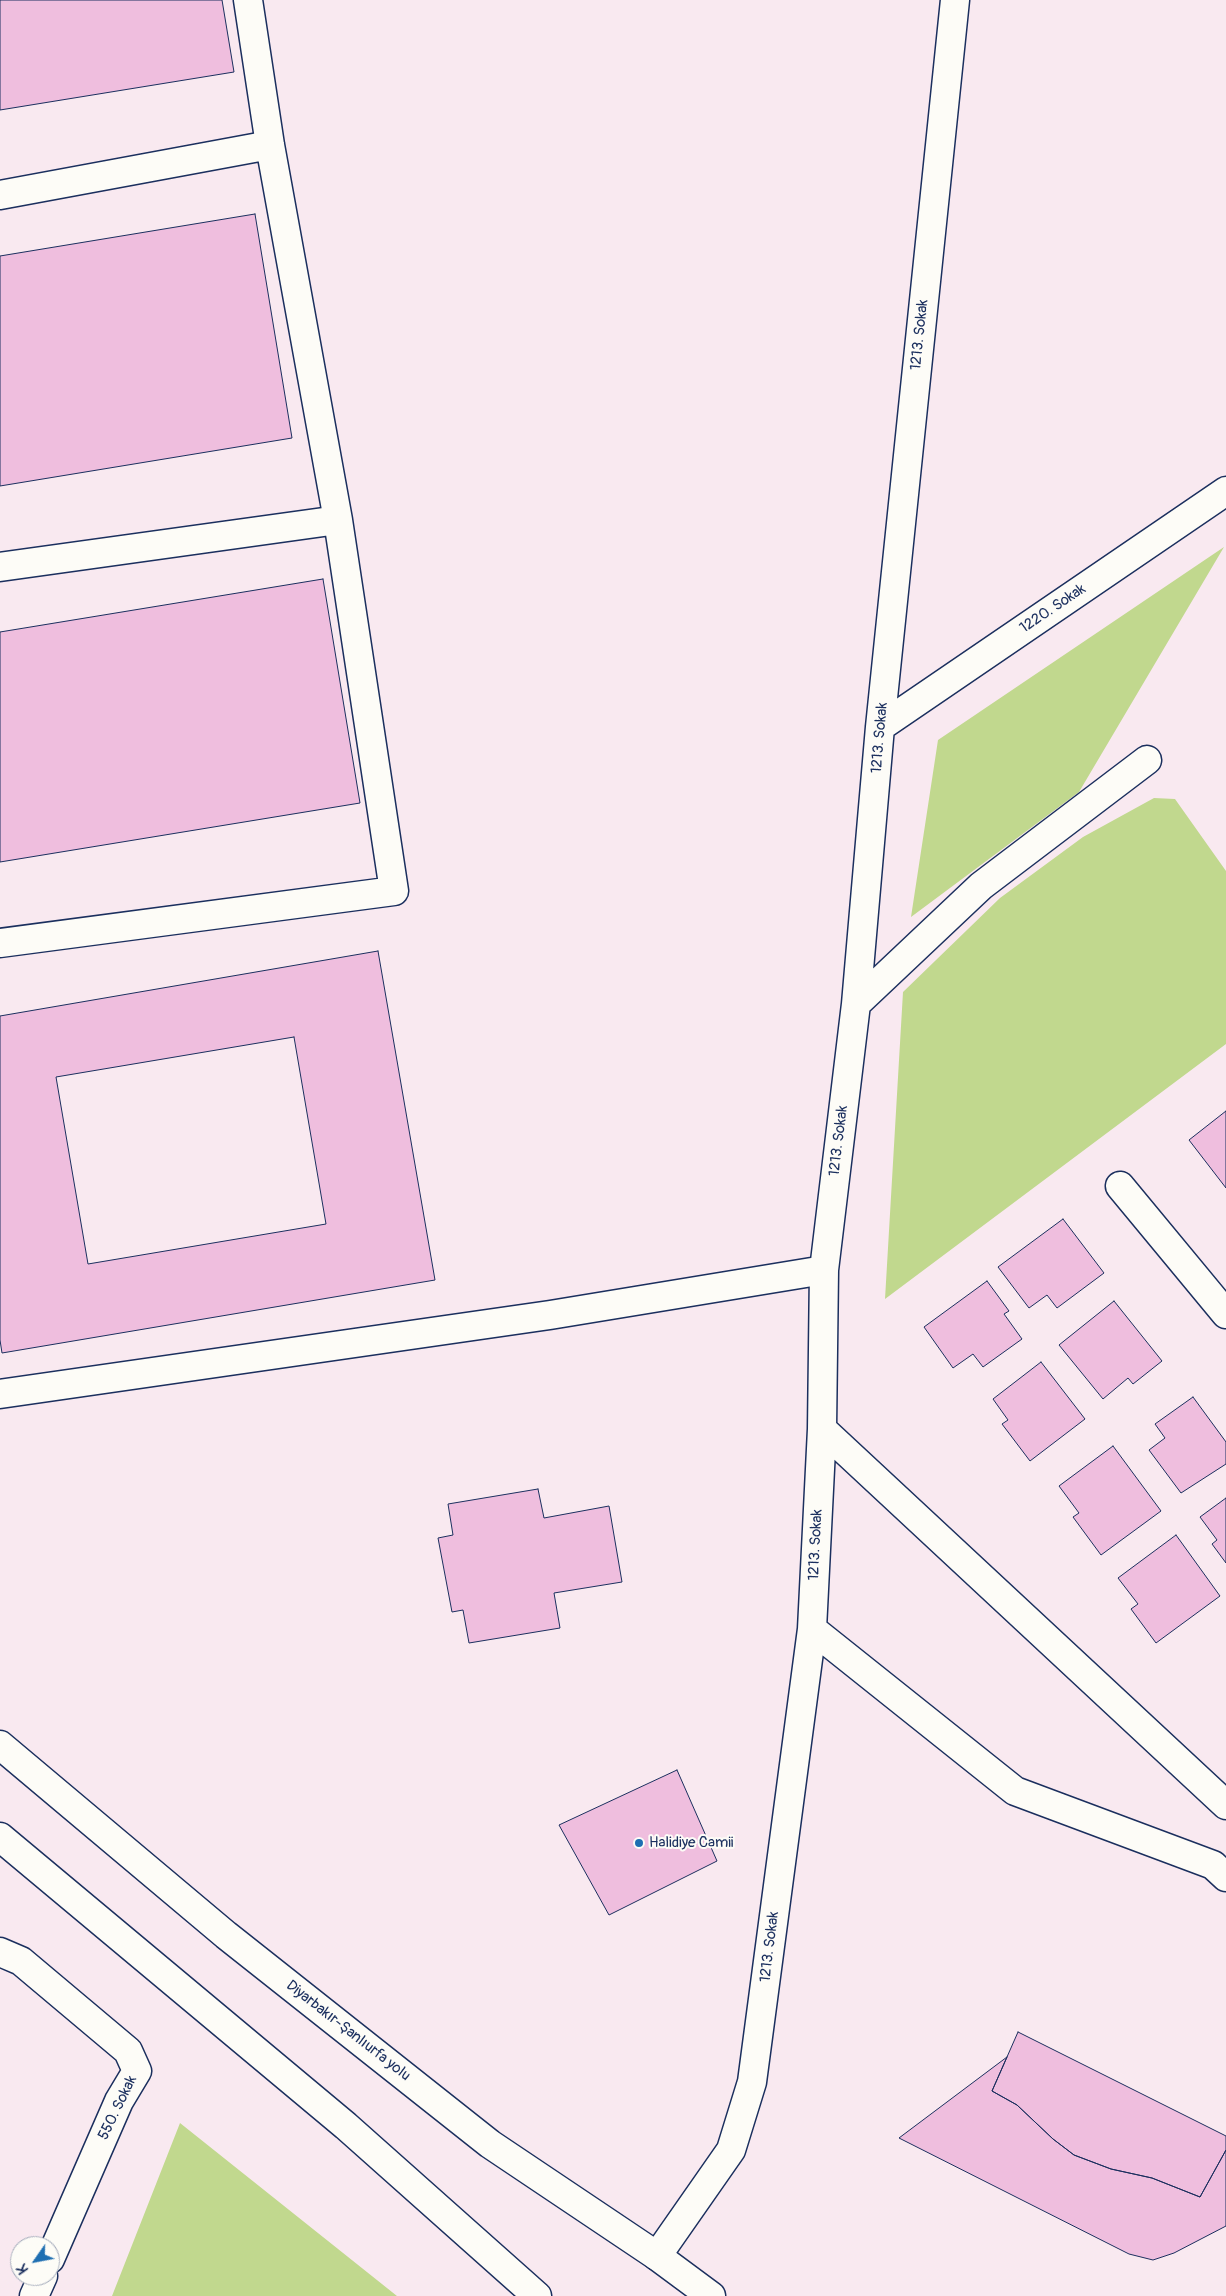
<!DOCTYPE html>
<html>
<head>
<meta charset="utf-8">
<style>
	body { margin:0 }
	#map { position:relative; width:1226px; height:2296px; overflow:hidden; background:#f9e9f0; font-family:Pangolin,sans-serif }
	canvas { display:block }
	.north { position:absolute; left:10px; top:2236px; width:50px; height:50px; box-sizing:border-box; background:#fdfcf7; border:1px solid #a3aaba; border-radius:50%; rotate:237deg; font-size:14px; font-weight:700; line-height:20px; text-align:center; color:#1b2f5e }
	.north::after { content:''; display:block; margin:auto; width:18px; height:22px; background:#1f6fb2; clip-path:polygon(50% 0,100% 100%,50% 72%,0 100%) }
</style>
</head>
<body>
<div id="map">
<canvas width="1226" height="2296"></canvas>
<div class="north">K</div>
</div>
<script>
const g = document.querySelector('canvas').getContext('2d');
g.lineJoin = 'round';
function fill(path, color) {
  g.fillStyle = color;
  g.fill(path, 'evenodd');
}
function poly(rows) {
  const path = new Path2D();
  for (const r of rows) {
    path.moveTo(r[0], r[1]);
    for (let i = 2; i < r.length; i += 2) path.lineTo(r[i], r[i + 1]);
  }
  return path;
}
function trace(path, color, width, dash) {
  g.strokeStyle = color;
  g.lineWidth = width;
  g.lineCap = dash ? 'butt' : 'round';
  g.setLineDash(dash || []);
  g.stroke(path);
}
function label(font, color, halo, rows, align = 'center') {
  g.font = font + ' Pangolin,sans-serif';
  g.lineWidth = 4;
  g.setLineDash([]);
  g.textBaseline = 'middle';
  g.strokeStyle = halo;
  g.fillStyle = color;
  for (const [text, x, y, turn = 0] of rows) {
    g.save();
    g.translate(x, y);
    g.rotate((+turn || 0) * Math.PI / 180);
    g.textAlign = isNaN(turn) ? turn : align;
    if (halo) g.strokeText(text, 0, 0);
    g.fillText(text, 0, 0);
    g.restore();
  }
}
fill(poly([
	[1224,547,1079,792,911,917,938,740],
	[1154,798,1175,799,1226,871,1226,1044,885,1299,903,992,1000,898,1083,837],
	[180,2123,397,2296,112,2296]
]), '#c1d88e');
const building = poly([
	[0,0,222,0,234,72,0,110,0,0],
	[255,214,292,438,0,486,0,256,255,214],
	[323,579,360,803,0,862,0,632,323,579],
	[378,951,435,1280,2,1353,0,1340,0,1016,378,951],
	[294,1037,326,1224,88,1264,56,1077,294,1037],
	[1226,1111,1226,1188,1189,1140,1226,1111],
	[1063,1219,1104,1273,1057,1308,1047,1295,1029,1308,998,1267,1063,1219],
	[987,1281,1009,1311,1004,1314,1022,1339,983,1367,973,1354,953,1368,924,1327,987,1281],
	[1114,1301,1162,1361,1133,1384,1128,1378,1103,1399,1059,1345,1114,1301],
	[1041,1362,1085,1419,1030,1461,1002,1424,1008,1420,993,1399,1041,1362],
	[1193,1397,1226,1442,1226,1464,1181,1493,1149,1450,1165,1438,1155,1424,1193,1397],
	[1113,1446,1161,1511,1101,1555,1073,1517,1079,1513,1059,1486,1113,1446],
	[538,1489,544,1518,609,1506,622,1582,554,1593,560,1628,469,1643,463,1610,452,1612,438,1538,453,1535,448,1504,538,1489],
	[1226,1498,1226,1563,1212,1544,1217,1540,1200,1517,1226,1498],
	[1176,1535,1220,1596,1156,1643,1131,1609,1138,1604,1118,1578,1176,1535],
	[677,1770,717,1861,609,1915,559,1825,677,1770],
	[1018,2032,1226,2136,1226,2150,1200,2197,1152,2178,1111,2169,1074,2155,1053,2139,1017,2105,992,2091,1018,2032],
	[1007,2057,992,2091,1017,2105,1053,2139,1074,2155,1111,2169,1152,2178,1200,2197,1226,2150,1226,2226,1174,2253,1153,2260,1129,2254,899,2138,1007,2057]
]);
fill(building, '#efbede');
trace(building, '#1b2f5e', 1);
const minor = poly([
	[0,195,270,145],
	[0,567,338,520],
	[880,727,1226,491],
	[0,943,394,891,338,520,270,145,248,0],
	[856,1004,981,886,1147,760],
	[1120,1186,1226,1314],
	[0,1394,550,1315,824,1270],
	[822,1429,1226,1805],
	[812,1629,1015,1791,1213,1865,1226,1877],
	[0,1952,21,1961,128,2051,137,2071,119,2101,50,2259],
	[657,2256,731,2150,752,2082,812,1629,822,1429,824,1270,856,1004,880,727,955,0],
	[34,2296,43,2276]
]);
const highway = poly([
	[0,1745,226,1935,490,2144,657,2256,711,2296],
	[0,1837,346,2126,537,2296]
]);
trace(minor, '#1b2f5e', 31);
trace(highway, '#1b2f5e', 31);
trace(minor, '#fdfcf7', 28);
trace(highway, '#fdfcf7', 28);
for (const [x, y, r, color] of [
	[639,1843,5,"#1f6fb2"]
]) {
  const dot = new Path2D();
  dot.arc(x, y, r, 0, 2 * Math.PI);
  g.fillStyle = color;
  g.fill(dot);
  trace(dot, '#fdfcf7', 2);
}
label('15px', '#1b2f5e', '#fdfcf7', [
	["1213. Sokak",920,335,-84],
	["1220. Sokak",1053,609,-34],
	["1213. Sokak",880,738,-85],
	["1213. Sokak",839,1141,-83],
	["1213. Sokak",816,1545,-87],
	["1213. Sokak",770,1947,-83],
	["Diyarbakır-Şanlıurfa yolu",348,2031,38],
	["550. Sokak",118,2108,-64]
]);
label('15px', '#1b2f5e', '#fdfcf7', [
	["Halidiye Camii",649,1843]
], 'left');
</script>
</body>
</html>
